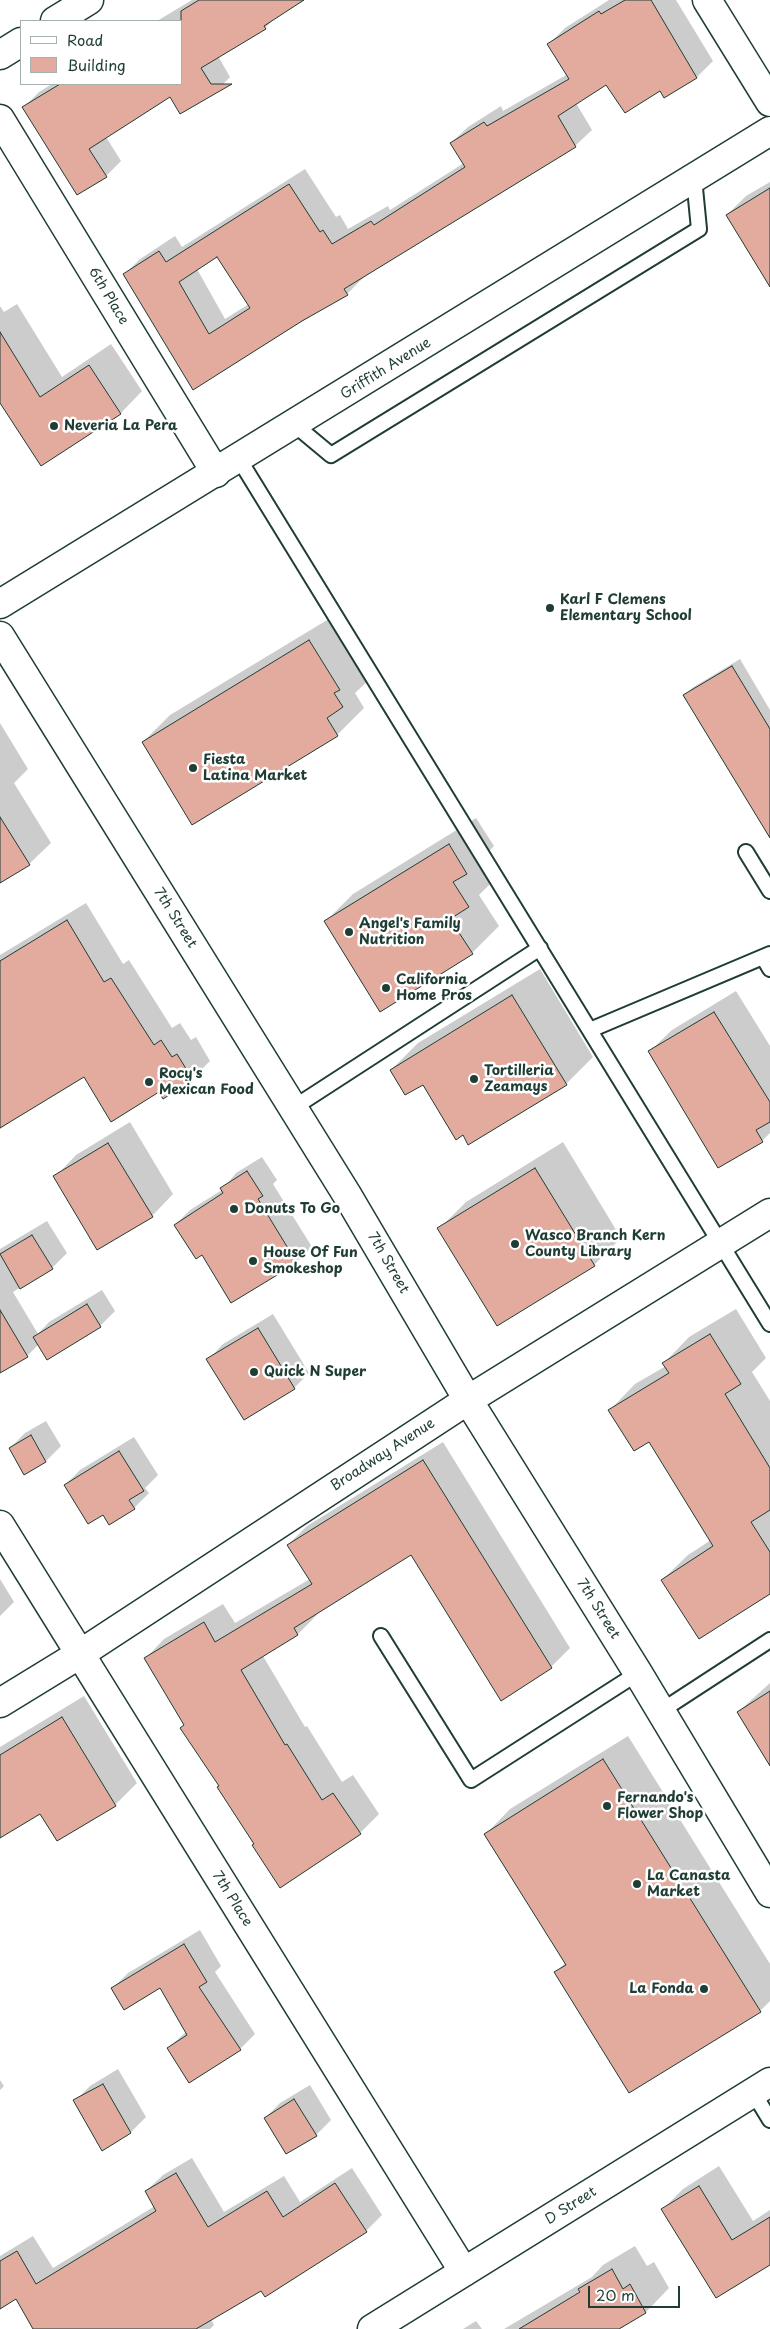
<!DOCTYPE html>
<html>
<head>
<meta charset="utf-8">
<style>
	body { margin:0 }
	#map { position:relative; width:770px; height:2329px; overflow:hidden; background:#fff; font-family:"Playpen Sans",sans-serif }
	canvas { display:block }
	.legend { position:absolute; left:20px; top:20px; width:162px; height:65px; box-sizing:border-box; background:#fff; border:1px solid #a5b1ae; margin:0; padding:6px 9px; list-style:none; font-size:15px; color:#1f3d34 }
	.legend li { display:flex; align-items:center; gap:10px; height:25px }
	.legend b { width:25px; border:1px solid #a5b1ae }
	.scale { position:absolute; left:588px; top:2286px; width:92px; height:22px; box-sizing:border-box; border:2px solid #1f3d34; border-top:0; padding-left:6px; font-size:15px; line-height:18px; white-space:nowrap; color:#1f3d34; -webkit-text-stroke:4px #fff; paint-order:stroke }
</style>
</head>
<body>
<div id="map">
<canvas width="770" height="2329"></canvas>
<ul class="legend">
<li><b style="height:6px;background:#fff"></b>Road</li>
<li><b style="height:14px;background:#e3aa9e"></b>Building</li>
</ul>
<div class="scale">20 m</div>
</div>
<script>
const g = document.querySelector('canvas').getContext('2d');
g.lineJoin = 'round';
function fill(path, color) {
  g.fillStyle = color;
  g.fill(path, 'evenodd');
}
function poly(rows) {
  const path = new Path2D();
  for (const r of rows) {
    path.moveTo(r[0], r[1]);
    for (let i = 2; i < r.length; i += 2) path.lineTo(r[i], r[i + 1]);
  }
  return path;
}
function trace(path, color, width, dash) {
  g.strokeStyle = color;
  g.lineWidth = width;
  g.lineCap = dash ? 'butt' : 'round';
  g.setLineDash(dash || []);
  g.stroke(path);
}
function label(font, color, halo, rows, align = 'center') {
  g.font = font + ' "Playpen Sans",sans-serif';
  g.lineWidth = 5;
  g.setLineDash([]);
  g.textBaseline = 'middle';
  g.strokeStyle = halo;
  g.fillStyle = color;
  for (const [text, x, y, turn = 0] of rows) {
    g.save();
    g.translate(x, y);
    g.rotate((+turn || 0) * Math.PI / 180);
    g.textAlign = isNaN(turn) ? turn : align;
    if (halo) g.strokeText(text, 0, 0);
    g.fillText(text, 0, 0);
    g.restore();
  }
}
fill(poly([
	[192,0,302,0,277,16,265,28,218,56,230,77,215,92,171,95,106,137,121,161,106,176,24,107,39,92,52,84,181,84,181,21,157,21],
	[609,0,676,0,713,61,697,77,664,96,660,89,607,83,576,103,592,130,575,146,362,276,363,278,347,294,193,388,124,275,140,259,175,236,182,247,305,169,336,217,340,215,348,229,388,206,390,210,464,163,451,143,468,127,501,106,503,111,568,74,549,44,565,28],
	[218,255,249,304,225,319,197,269],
	[770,182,770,255,727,215,746,196],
	[17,304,62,377,111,344,142,391,121,413,42,465,0,400,0,306,4,312],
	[337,614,370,679,355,693,364,708,337,735,143,742,170,715],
	[740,659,770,710,770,836,685,695,692,688],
	[0,723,28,769,14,783,51,843,29,864,0,882],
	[476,818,494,846,482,858,495,879,479,895,499,926,472,953,326,921,353,894],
	[86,903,123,964,129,960,172,1028,180,1023,191,1040,196,1037,210,1061,192,1079,160,1090,84,1075,24,1112,0,1129,0,955],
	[540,969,593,1057,566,1084,423,1083,391,1070,418,1043],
	[736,991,770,1046,770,1133,762,1141,650,1051,672,1030],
	[130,1122,173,1194,152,1216,55,1177,76,1155],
	[563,1142,621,1238,594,1265,439,1229,466,1202],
	[262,1157,277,1180,273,1184,312,1247,297,1262,231,1301,203,1254,175,1225,190,1210,222,1190,236,1173],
	[47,1221,67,1253,52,1268,13,1292,38,1334,49,1322,102,1290,115,1311,100,1326,39,1344,27,1356,0,1363,0,1249],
	[736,1309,766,1358,752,1372,770,1401,770,1592,662,1580,688,1555,711,1540,649,1441,610,1410,635,1384,666,1366,664,1363,689,1337],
	[273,1314,309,1373,294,1388,244,1419,208,1360,223,1344],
	[46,1421,61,1446,46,1461,25,1473,10,1448,25,1433],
	[134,1437,158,1475,145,1488,149,1493,134,1508,104,1513,65,1485,80,1470],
	[443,1442,570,1648,551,1667,411,1553,315,1613,317,1615,298,1634,263,1656,305,1727,307,1726,342,1782,353,1775,379,1814,360,1833,256,1843,145,1659,164,1639,223,1604,235,1623,310,1579,288,1545,307,1526],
	[0,1579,14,1602,0,1616],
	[770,1683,770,1763,738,1712],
	[84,1696,137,1783,115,1805,41,1812,0,1836,0,1747],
	[628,1736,770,1964,770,2001,760,2011,556,1972,566,1962,486,1834,510,1809],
	[200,1930,221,1966,215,1972,255,2034,240,2049,168,2048,187,2031,160,1986,113,1988,128,1973],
	[118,2069,146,2117,131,2132,75,2101,90,2086],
	[0,2080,4,2086,0,2090],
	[310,2085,331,2120,316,2135,265,2118,280,2103],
	[192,2158,224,2212,284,2176,300,2202,352,2168,382,2215,366,2231,211,2319,214,2325,210,2329,35,2329,16,2298,0,2308,0,2256,33,2236,53,2268,155,2206,146,2191,163,2175],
	[719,2166,753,2221,770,2210,770,2263,663,2209,683,2189],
	[635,2246,647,2266,654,2262,669,2288,646,2312,616,2329,504,2329,592,2277,603,2265],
	[476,2321,482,2329,463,2329]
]), '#0003');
const building = poly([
	[199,0,304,0,264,26,266,29,201,68,211,84,232,84,180,114,170,97,89,149,107,177,77,195,22,107,60,84,181,84,181,11,199,0],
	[625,0,651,0,697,78,664,98,660,91,625,113,606,85,558,116,576,147,344,289,348,295,302,321,193,390,123,274,159,251,166,262,289,184,320,232,323,230,332,244,371,221,374,225,465,167,450,143,484,122,487,126,569,79,547,44,599,11,601,14,625,0],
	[217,257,250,308,209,334,179,282,217,257],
	[770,188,770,287,726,215,770,188],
	[0,332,40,397,89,365,121,414,41,466,0,403,0,332],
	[309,640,340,690,334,693,343,707,327,718,338,736,192,825,142,742,309,640],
	[732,666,770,729,770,838,683,695,732,666],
	[0,817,30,865,0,883,0,817],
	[449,844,467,874,453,882,469,907,450,919,473,954,380,1012,324,921,449,844],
	[67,920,104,982,111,978,154,1045,161,1040,172,1057,177,1054,193,1080,163,1099,159,1092,111,1122,84,1077,0,1128,0,961,67,920],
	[512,995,567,1085,468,1145,463,1135,456,1140,423,1085,405,1095,390,1070,512,995],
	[714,1012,770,1102,770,1122,756,1130,763,1142,718,1168,648,1051,714,1012],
	[108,1143,153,1217,97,1250,53,1176,108,1143],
	[535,1168,595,1266,497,1326,437,1228,535,1168],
	[247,1171,263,1196,258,1199,297,1263,231,1303,202,1255,196,1259,174,1225,223,1193,220,1188,247,1171],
	[32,1235,53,1269,20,1289,0,1254,32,1235],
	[87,1304,101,1327,47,1360,33,1337,87,1304],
	[0,1310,28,1357,0,1373,0,1310],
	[258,1328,295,1389,244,1420,206,1359,258,1328],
	[710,1334,741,1384,725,1394,770,1468,770,1510,751,1522,770,1552,770,1594,699,1639,661,1580,713,1546,649,1442,634,1451,608,1410,669,1373,662,1363,710,1334],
	[31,1435,46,1462,24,1475,9,1448,31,1435],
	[119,1451,144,1491,129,1500,135,1509,109,1525,103,1515,88,1524,64,1485,119,1451],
	[423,1460,552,1668,501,1701,411,1555,294,1628,298,1635,241,1670,285,1745,287,1744,322,1800,333,1793,361,1834,280,1888,252,1845,254,1844,217,1787,219,1786,180,1728,184,1725,144,1658,204,1622,215,1642,312,1584,287,1545,423,1460],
	[770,1691,770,1766,737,1712,770,1691],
	[62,1717,116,1806,57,1841,40,1814,0,1838,0,1755,62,1717],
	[603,1759,761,2012,629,2093,554,1972,566,1965,484,1834,603,1759],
	[184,1944,207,1982,199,1987,241,2050,189,2083,167,2048,187,2035,160,1988,124,2010,111,1988,184,1944],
	[103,2084,131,2133,102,2151,73,2100,103,2084],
	[294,2099,317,2136,286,2154,264,2118,294,2099],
	[176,2173,208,2227,267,2191,283,2217,335,2183,367,2232,265,2297,261,2291,196,2329,33,2329,16,2299,0,2309,0,2261,17,2251,36,2284,156,2211,145,2191,176,2173],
	[699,2186,732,2240,770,2217,770,2265,716,2298,661,2209,699,2186],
	[612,2269,623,2289,630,2284,646,2313,619,2329,519,2329,580,2292,578,2289,612,2269]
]);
fill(building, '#e3aa9e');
trace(building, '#1f3d34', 1);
const service = poly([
	[295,425,331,455,699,229,694,178],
	[239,459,770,1324],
	[746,852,770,891],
	[763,957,770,969],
	[590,1030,770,954],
	[293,1108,540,948],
	[381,1636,471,1780,638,1673],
	[661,1711,770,1640],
	[753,2092,770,2120]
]);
const minor = poly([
	[707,0,770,102],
	[55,21,89,0],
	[0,55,21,42],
	[0,119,216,473],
	[0,1525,464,2272],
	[372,2329,770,2082]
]);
const tertiary = poly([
	[0,636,349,1198,468,1400,638,1673,770,1893],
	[0,1703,80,1654,468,1400,770,1213]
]);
const secondary = poly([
	[0,604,770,131]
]);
trace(service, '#1f3d34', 18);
trace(minor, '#1f3d34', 31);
trace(tertiary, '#1f3d34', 31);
trace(secondary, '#1f3d34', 31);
trace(service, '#fff', 14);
trace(minor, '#fff', 28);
trace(tertiary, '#fff', 28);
trace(secondary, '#fff', 28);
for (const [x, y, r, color] of [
	[54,426,5,"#1f3d34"],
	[550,608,5,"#1f3d34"],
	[193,768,5,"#1f3d34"],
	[349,932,5,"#1f3d34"],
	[386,988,5,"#1f3d34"],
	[474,1079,5,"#1f3d34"],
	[149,1082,5,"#1f3d34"],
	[234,1209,5,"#1f3d34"],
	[515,1244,5,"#1f3d34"],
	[253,1261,5,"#1f3d34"],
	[254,1372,5,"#1f3d34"],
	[607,1806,5,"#1f3d34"],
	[637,1884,5,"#1f3d34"],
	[704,1989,5,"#1f3d34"]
]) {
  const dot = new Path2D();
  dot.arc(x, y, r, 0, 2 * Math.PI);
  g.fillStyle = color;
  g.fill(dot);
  trace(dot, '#fff', 2);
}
label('14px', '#1f3d34', '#fff', [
	["6th Place",108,296,59],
	["Griffith Avenue",386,369,-32],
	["7th Street",175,918,58],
	["7th Street",388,1263,60],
	["Broadway Avenue",383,1455,-33],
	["7th Street",598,1609,58],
	["7th Place",232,1899,58],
	["D Street",571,2206,-32]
]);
label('bold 14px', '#1f3d34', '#fff', [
	["Neveria La Pera",64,426],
	["Karl F Clemens",560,600],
	["Elementary School",560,616],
	["Fiesta",203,760],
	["Latina Market",203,776],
	["Angel's Family",359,924],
	["Nutrition",359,940],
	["California",396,980],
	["Home Pros",396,996],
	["Tortilleria",484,1071],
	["Zeamays",484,1087],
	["Rocy's",159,1074],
	["Mexican Food",159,1090],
	["Donuts To Go",244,1209],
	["Wasco Branch Kern",525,1236],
	["County Library",525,1252],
	["House Of Fun",263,1253],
	["Smokeshop",263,1269],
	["Quick N Super",264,1372],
	["Fernando's",617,1798],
	["Flower Shop",617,1814],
	["La Canasta",647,1876],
	["Market",647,1892],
	["La Fonda",694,1989,"right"]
], 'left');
</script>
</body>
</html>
